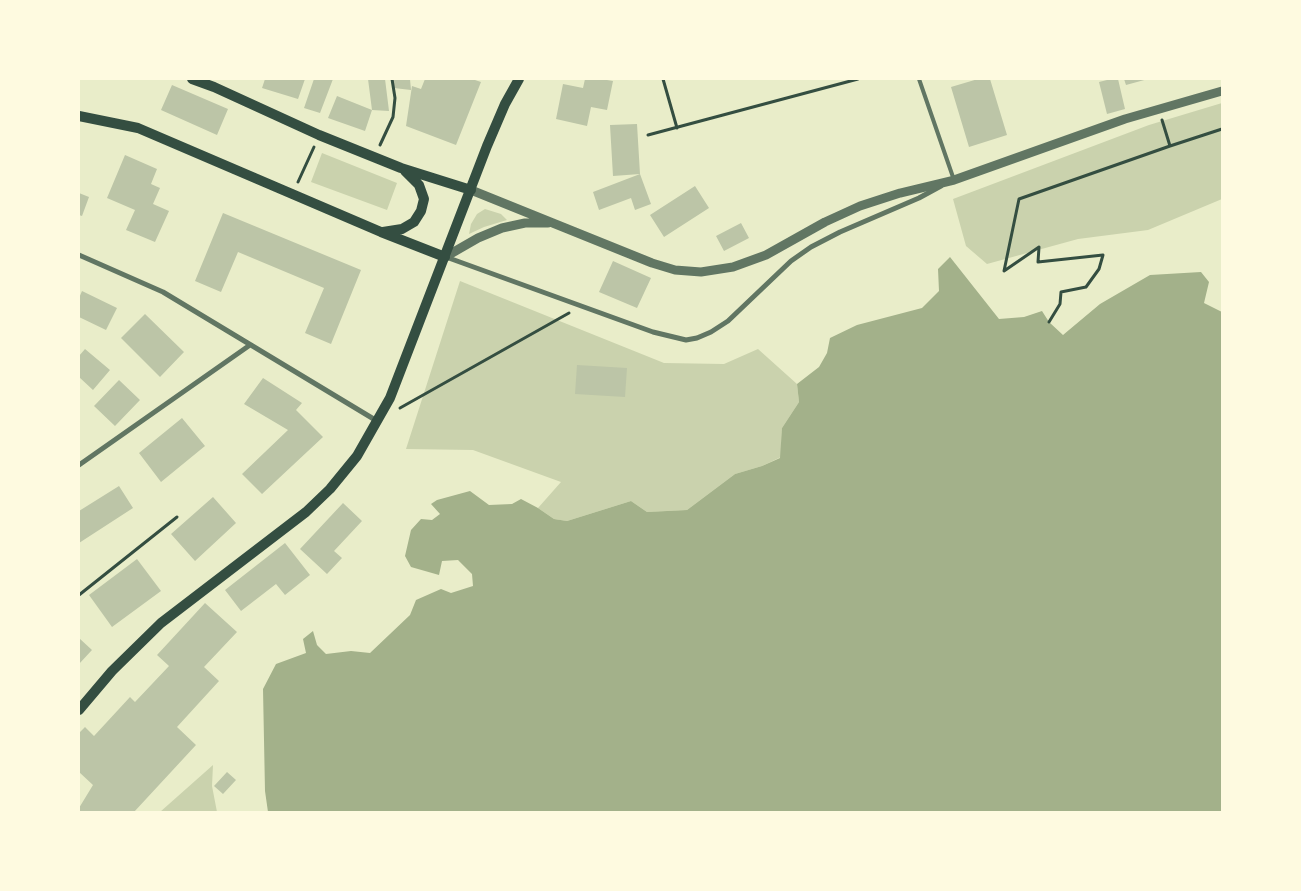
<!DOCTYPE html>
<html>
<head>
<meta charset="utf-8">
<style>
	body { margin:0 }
	#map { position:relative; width:1301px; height:891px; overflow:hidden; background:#e9edc9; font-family:"PT Sans Narrow",sans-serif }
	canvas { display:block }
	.frame { position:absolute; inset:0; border:80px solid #fefae0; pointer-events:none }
</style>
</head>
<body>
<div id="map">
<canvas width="1301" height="891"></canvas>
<div class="frame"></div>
</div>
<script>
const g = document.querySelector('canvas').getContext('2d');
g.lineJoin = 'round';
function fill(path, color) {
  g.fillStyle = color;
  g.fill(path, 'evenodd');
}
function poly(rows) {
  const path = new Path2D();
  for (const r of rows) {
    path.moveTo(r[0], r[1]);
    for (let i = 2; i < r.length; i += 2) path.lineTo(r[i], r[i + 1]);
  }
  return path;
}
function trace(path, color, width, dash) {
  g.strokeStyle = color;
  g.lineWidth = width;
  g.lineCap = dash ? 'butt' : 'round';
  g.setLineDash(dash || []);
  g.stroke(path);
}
fill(poly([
	[1222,103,1222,199,1148,230,1078,239,987,264,966,246,953,199,1149,125],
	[322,153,397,183,387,210,311,182],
	[485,209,501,214,507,220,484,227,469,234,471,224,477,214],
	[460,281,664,363,724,364,758,349,797,384,799,402,782,428,781,457,762,466,735,474,687,510,647,512,631,501,567,521,554,519,538,508,561,482,473,450,406,449],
	[213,765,212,786,217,812,160,812]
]), '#cad2ad');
fill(poly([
	[950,257,999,319,1024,317,1042,311,1049,322,1063,335,1100,304,1150,275,1201,272,1209,282,1204,303,1222,312,1222,812,268,812,265,791,263,689,276,664,306,653,303,639,313,631,317,645,326,654,351,651,370,653,410,615,416,600,441,589,451,593,473,586,472,574,458,560,442,561,439,575,411,567,405,556,411,530,421,519,432,520,440,514,431,504,437,500,470,491,489,505,512,504,521,499,538,508,554,519,567,521,631,501,647,512,687,510,735,474,762,466,780,458,782,428,799,402,797,384,819,367,827,353,830,338,857,325,922,308,939,291,938,269]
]), '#a3b18a');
fill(poly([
	[265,79,305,79,298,99,262,88],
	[314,79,333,79,320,113,304,108],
	[368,79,385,79,389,111,372,110],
	[393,79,410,79,411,90,394,88],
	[425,79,472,79,481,82,456,145,406,126,412,86,421,89],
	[585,79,601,79,613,81,607,110,591,107,587,126,556,119,563,84,583,88],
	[978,79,990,79,1007,135,969,147,951,87],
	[1111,79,1118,79,1125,109,1107,114,1099,82],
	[1124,79,1148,79,1126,85],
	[172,85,228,109,217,135,161,110],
	[337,96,372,110,365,131,328,118],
	[637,124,640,174,651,204,635,210,631,198,599,210,593,192,640,174,613,176,610,125],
	[125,155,157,169,151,184,160,188,153,204,169,211,155,242,126,230,135,210,107,198],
	[695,186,709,208,664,237,650,215],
	[79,193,89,197,82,216,79,215],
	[223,213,361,270,331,344,305,333,324,288,238,252,221,292,195,281],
	[741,223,749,238,724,251,716,236],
	[613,261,651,278,637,308,599,292],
	[82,291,117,308,106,330,79,317,79,298],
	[145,314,184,352,160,377,121,338],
	[85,349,110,370,93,390,79,377,79,356],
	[577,365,627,368,625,397,575,394],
	[263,378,302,403,296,410,323,437,262,494,242,474,288,430,244,404],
	[119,380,140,400,115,426,94,406],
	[182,418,205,446,161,482,139,453],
	[119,486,133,508,79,543,79,511],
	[213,497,236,523,195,561,171,534],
	[343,503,362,521,334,551,342,558,327,574,300,549],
	[285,543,310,575,285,595,276,584,241,611,225,590],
	[137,559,161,591,112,627,89,595],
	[205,603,237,632,204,667,219,681,177,727,196,745,134,812,79,812,79,808,93,785,79,772,79,733,85,727,94,736,130,697,135,702,169,666,157,655],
	[79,638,92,650,79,664],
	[227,772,236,780,223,794,214,786]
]), '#bcc5a7');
trace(poly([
	[663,79,677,128],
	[1162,120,1170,146],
	[648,135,858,79],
	[380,145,393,117,395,98,392,79],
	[298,182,314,147],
	[1049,322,1060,304,1061,292,1086,287,1099,269,1103,255,1038,262,1039,247,1004,271,1019,199,1170,146,1222,129],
	[400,408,569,313],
	[79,595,177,517]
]), '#344e41', 3);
trace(poly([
	[919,79,954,180]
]), '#617663', 4);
trace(poly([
	[79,255,163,292,377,421],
	[446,257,653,332,686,340,697,338,711,332,728,321,791,261,811,247,840,232,919,198,941,186],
	[79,465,250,345]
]), '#617663', 5);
trace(poly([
	[471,190,652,263,675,270,701,272,733,267,766,255,825,222,860,206,900,193,954,180,1125,119,1222,91],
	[445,257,478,238,502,228,525,223,548,223]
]), '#617663', 9);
trace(poly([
	[192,79,214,87,319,135,401,168,471,190],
	[79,116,138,128,381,232,445,257],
	[383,232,402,229,414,222,421,211,424,199,419,185,405,171],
	[79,710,112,671,161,623,306,512,330,489,357,456,390,398,487,146,505,104,519,79]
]), '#344e41', 10);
</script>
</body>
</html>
